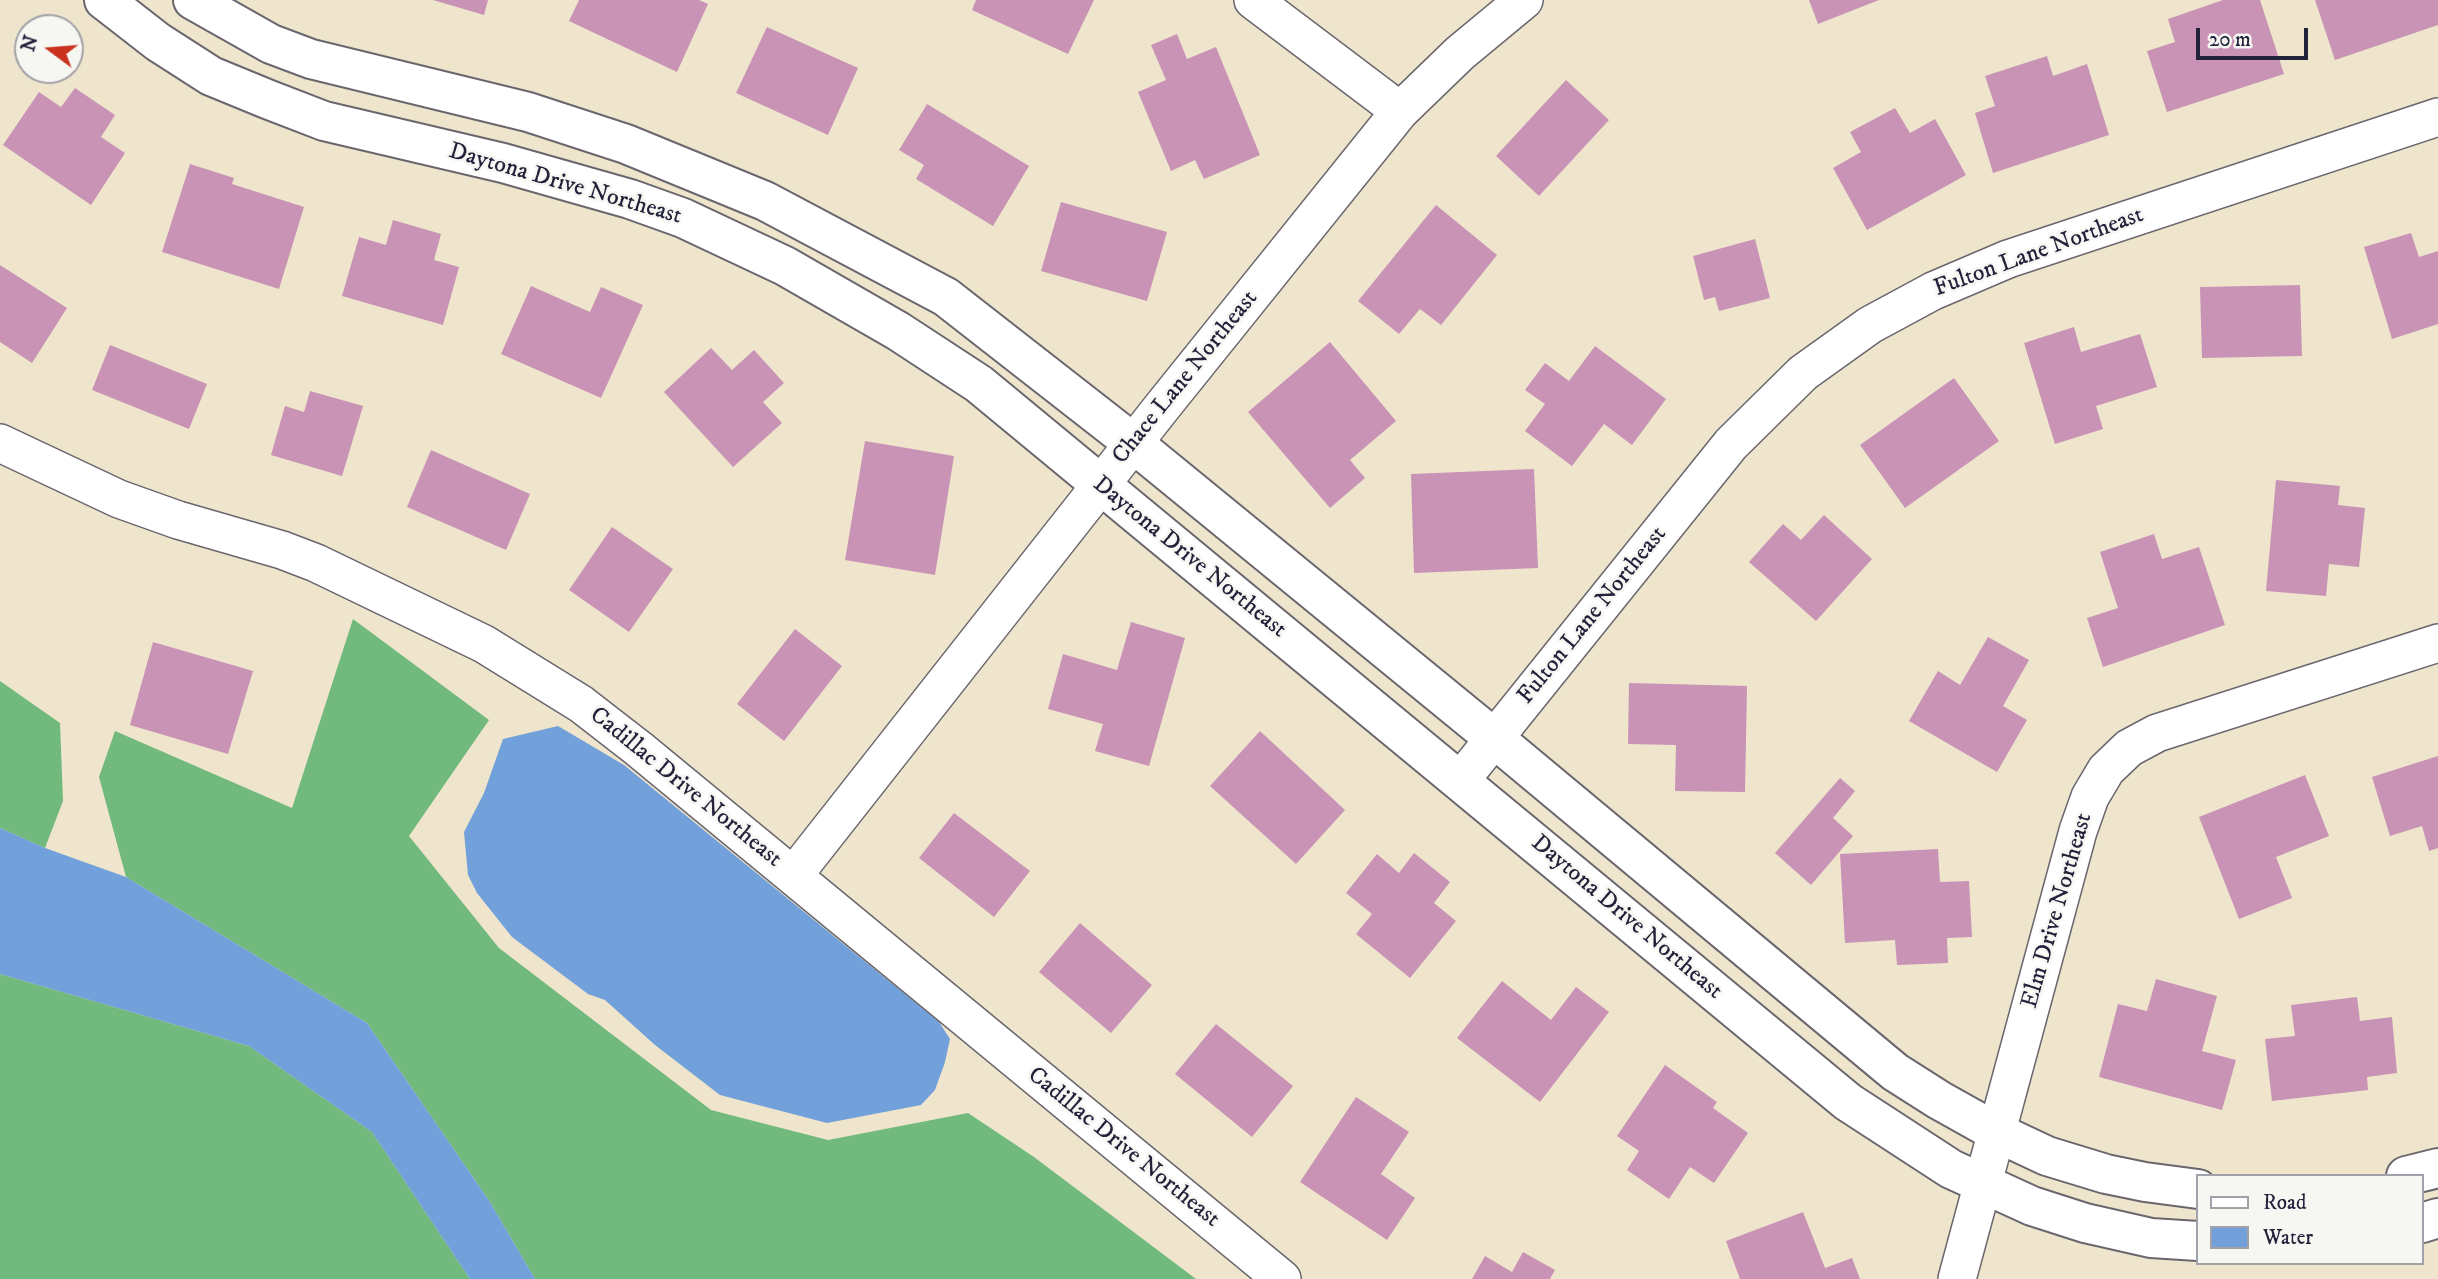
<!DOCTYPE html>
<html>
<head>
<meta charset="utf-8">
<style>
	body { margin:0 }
	#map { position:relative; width:2438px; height:1279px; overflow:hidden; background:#eee5cc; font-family:"IM FELL DW Pica",serif }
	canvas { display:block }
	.legend { position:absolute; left:2196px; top:1174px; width:228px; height:91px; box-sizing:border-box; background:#f6f6f2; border:2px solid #a1a1a9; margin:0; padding:9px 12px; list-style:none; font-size:21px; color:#22223b }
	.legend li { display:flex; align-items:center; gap:14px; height:35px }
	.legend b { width:35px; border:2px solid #a1a1a9 }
	.north { position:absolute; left:14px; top:14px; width:70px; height:70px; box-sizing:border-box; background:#f6f6f2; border:2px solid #a1a1a9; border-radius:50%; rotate:286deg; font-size:19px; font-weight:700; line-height:28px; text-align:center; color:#22223b }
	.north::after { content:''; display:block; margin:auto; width:24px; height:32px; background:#c8321e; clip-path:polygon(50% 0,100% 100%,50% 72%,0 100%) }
	.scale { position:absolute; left:2196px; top:28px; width:112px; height:32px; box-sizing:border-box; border:4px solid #22223b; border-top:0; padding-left:9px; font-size:21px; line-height:24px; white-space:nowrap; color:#22223b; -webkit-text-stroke:5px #f6f6f2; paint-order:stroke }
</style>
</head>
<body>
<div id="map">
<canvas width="2438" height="1279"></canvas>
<ul class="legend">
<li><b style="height:9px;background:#fff"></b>Road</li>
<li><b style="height:19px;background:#71a0da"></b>Water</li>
</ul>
<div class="north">N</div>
<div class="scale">20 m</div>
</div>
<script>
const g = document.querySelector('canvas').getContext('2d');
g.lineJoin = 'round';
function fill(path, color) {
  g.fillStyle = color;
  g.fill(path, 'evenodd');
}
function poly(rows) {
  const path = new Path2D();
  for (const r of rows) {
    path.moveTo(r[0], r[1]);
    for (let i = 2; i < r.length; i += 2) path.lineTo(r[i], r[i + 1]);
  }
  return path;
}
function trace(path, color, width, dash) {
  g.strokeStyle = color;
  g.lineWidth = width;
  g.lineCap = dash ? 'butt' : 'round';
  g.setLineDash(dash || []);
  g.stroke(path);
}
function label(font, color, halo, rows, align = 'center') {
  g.font = font + ' "IM FELL DW Pica",serif';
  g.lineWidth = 5;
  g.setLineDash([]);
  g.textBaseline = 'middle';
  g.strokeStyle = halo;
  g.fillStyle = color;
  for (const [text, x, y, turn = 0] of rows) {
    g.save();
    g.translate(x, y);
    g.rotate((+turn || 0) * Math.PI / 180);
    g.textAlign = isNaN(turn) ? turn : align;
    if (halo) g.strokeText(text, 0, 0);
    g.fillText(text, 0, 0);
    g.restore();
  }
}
fill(poly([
	[353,619,489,720,409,836,499,948,711,1110,828,1140,968,1113,1034,1157,1196,1279,535,1279,490,1202,367,1023,126,877,99,777,115,731,292,808],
	[0,681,60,723,63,801,45,848,0,828],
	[0,974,249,1046,372,1132,470,1279,0,1279]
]), '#72b97e');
fill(poly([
	[558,726,624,765,939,1022,950,1039,945,1062,935,1090,921,1105,827,1123,720,1095,655,1045,605,1000,588,994,512,937,477,893,468,875,464,832,484,793,503,739],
	[0,828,45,848,126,877,367,1023,490,1202,535,1279,470,1279,372,1132,249,1046,0,974]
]), '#71a0da');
fill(poly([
	[433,0,488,0,484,15],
	[579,0,699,0,708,4,677,72,569,21],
	[976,0,1094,0,1068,54,972,10],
	[1809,0,1879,0,1818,24],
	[2223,0,2260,0,2284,74,2167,112,2147,51,2175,42,2168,19],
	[2315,0,2438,0,2438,25,2335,60],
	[767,27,858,68,828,135,736,93],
	[1177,34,1187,59,1216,47,1260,155,1204,179,1195,160,1171,171,1138,92,1166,80,1151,45],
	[2047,56,2053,76,2087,64,2109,135,1993,173,1975,113,1995,106,1985,76],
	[1566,80,1609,120,1539,196,1496,156],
	[75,88,115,115,101,137,125,153,91,205,3,145,39,92,61,107],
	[927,104,1029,166,993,226,916,179,924,165,899,150],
	[1895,108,1910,133,1935,119,1966,175,1867,230,1833,168,1861,152,1850,132],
	[190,164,234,178,232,184,304,207,279,289,162,252],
	[1061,202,1167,232,1147,301,1041,271],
	[1436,205,1497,255,1441,325,1420,309,1399,334,1358,301],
	[393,220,441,234,434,260,459,267,443,325,342,296,359,237,386,245],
	[2411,233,2419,257,2438,251,2438,324,2392,339,2364,247],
	[1755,239,1770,298,1719,311,1715,297,1704,300,1693,256],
	[0,265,67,308,32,363,0,342],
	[2300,285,2302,356,2202,358,2200,287],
	[531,286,590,312,601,287,643,305,601,398,501,354],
	[2074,327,2081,352,2140,334,2157,387,2096,406,2103,429,2055,444,2024,343],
	[1330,342,1396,421,1350,460,1365,478,1330,508,1248,412],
	[110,345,207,384,189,429,92,390],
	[1595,346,1666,399,1632,445,1604,424,1572,466,1525,431,1545,404,1525,390,1545,363,1569,381],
	[711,348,732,370,754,350,784,383,763,402,782,423,733,467,664,392],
	[1954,378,1999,441,1905,508,1860,445],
	[310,391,363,406,342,476,271,455,285,406,304,412],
	[865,441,954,456,935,575,845,560],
	[431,450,530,494,506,550,407,507],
	[1534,469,1538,568,1414,573,1411,474],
	[2276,480,2340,486,2338,505,2365,508,2359,567,2329,564,2326,596,2266,591],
	[1824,515,1872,559,1816,621,1749,562,1783,524,1801,540],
	[612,527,673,569,629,632,569,590],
	[2154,534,2162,559,2199,547,2225,625,2103,667,2087,618,2118,608,2100,552],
	[1131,622,1185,638,1149,766,1095,751,1103,724,1048,709,1063,654,1117,670],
	[795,629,842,666,784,741,737,704],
	[1988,637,2029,660,2003,706,2027,720,1997,772,1909,721,1938,671,1960,685],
	[153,642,253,671,228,754,130,725],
	[1629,683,1747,686,1745,792,1675,791,1676,745,1628,744],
	[1260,731,1345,810,1296,864,1210,786],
	[2438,756,2438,848,2429,851,2422,826,2390,836,2372,777],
	[2305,775,2329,836,2276,857,2292,898,2239,919,2199,817],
	[1840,778,1855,791,1833,818,1853,836,1811,885,1775,853],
	[954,813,1030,871,994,917,919,858],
	[1938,849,1940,882,1969,881,1972,937,1947,938,1948,963,1897,965,1895,940,1845,943,1840,854],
	[1414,853,1450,882,1434,903,1456,921,1410,978,1356,934,1372,914,1346,893,1377,854,1399,873],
	[1080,923,1152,985,1111,1033,1039,972],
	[2156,979,2217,996,2202,1051,2236,1060,2222,1110,2099,1077,2118,1004,2147,1011],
	[1502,981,1551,1020,1576,987,1609,1012,1540,1102,1457,1038],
	[2357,997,2360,1021,2392,1017,2397,1073,2367,1077,2368,1090,2272,1101,2265,1039,2295,1036,2291,1005],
	[1216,1024,1293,1086,1252,1137,1175,1074],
	[1665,1065,1717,1102,1713,1108,1748,1133,1714,1183,1690,1167,1669,1199,1627,1170,1639,1151,1617,1136],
	[1356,1097,1409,1132,1381,1174,1415,1198,1387,1240,1300,1182],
	[1803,1212,1825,1268,1852,1258,1860,1279,1740,1279,1726,1241],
	[1523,1252,1555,1270,1550,1279,1472,1279,1485,1256,1512,1272]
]), '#c993b6');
const street = poly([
	[1253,0,1400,111],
	[0,443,119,499,178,520,282,550,316,563,484,644,581,704,639,749,1282,1279],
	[1460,781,1731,444,1803,373,1870,325,1933,291,2008,259,2438,117],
	[793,876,1162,407,1400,111,1460,53,1524,0],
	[1957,1279,2078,831,2090,797,2106,770,2129,748,2157,733,2438,643]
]);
const secondary = poly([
	[104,0,158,42,211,76,267,99,324,121,503,163,630,199,683,218,785,266,898,331,979,384,1848,1102,1951,1169,2032,1206,2085,1223,2151,1238,2198,1241],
	[193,0,271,44,311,59,528,112,626,144,765,201,946,297,1133,443,1495,739,1895,1072,1939,1100,1998,1133,2047,1156,2106,1174,2145,1182,2198,1189],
	[2406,1176,2438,1168],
	[2422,1223,2438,1218]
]);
trace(street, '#69666e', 40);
trace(secondary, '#69666e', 42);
trace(street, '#fff', 37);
trace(secondary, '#fff', 38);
label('24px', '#22223b', '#f6f6f2', [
	["Daytona Drive Northeast",565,185,16],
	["Fulton Lane Northeast",2039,253,-20],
	["Chace Lane Northeast",1186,378,-51],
	["Daytona Drive Northeast",1189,558,39],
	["Fulton Lane Northeast",1593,616,-51],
	["Cadillac Drive Northeast",685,788,39],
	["Elm Drive Northeast",2058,911,-74],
	["Daytona Drive Northeast",1626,918,40],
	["Cadillac Drive Northeast",1123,1148,39]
]);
</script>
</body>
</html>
